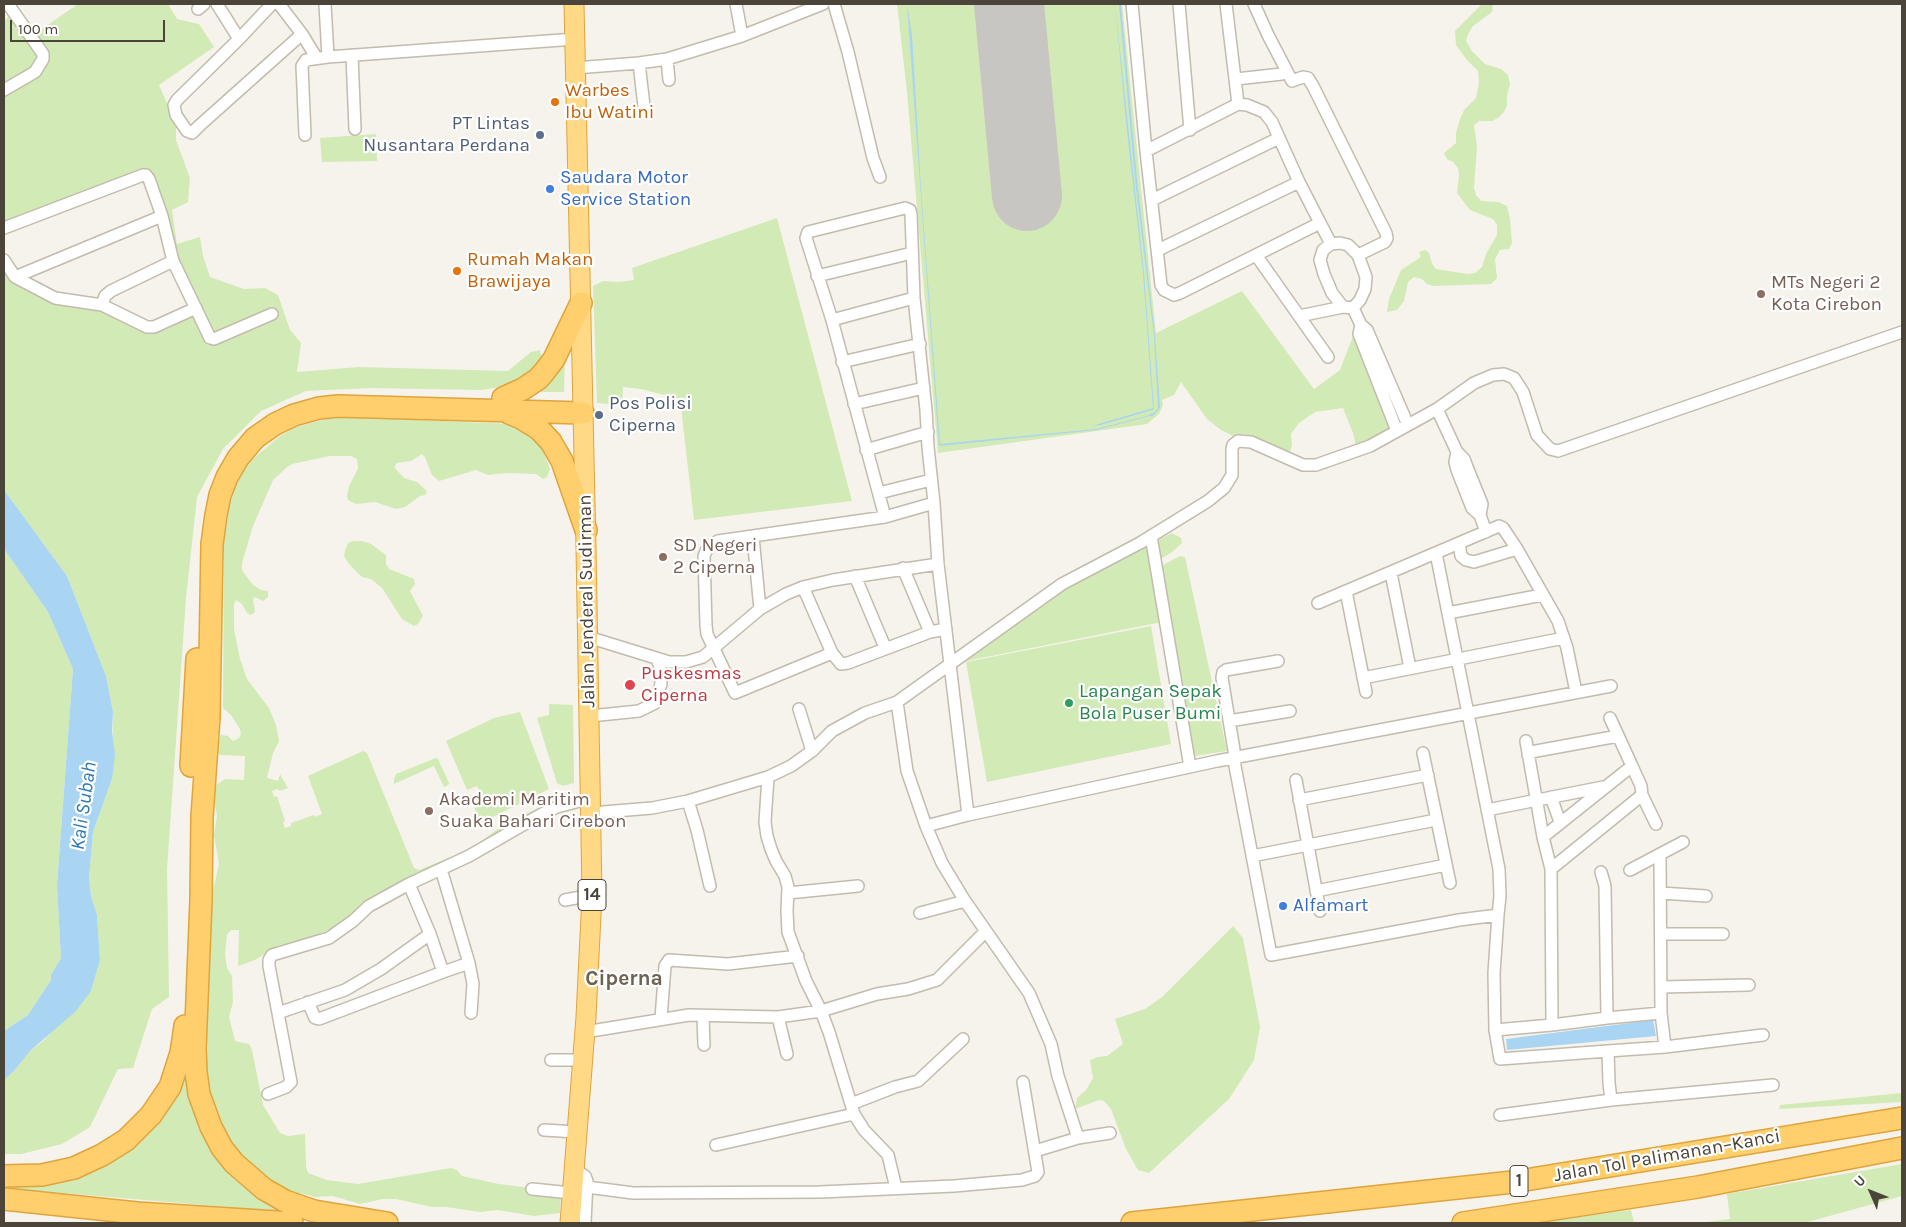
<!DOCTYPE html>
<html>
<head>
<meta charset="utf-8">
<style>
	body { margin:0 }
	#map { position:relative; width:1906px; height:1227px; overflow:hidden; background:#f6f3ec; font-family:Karla,sans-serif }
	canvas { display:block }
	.frame { position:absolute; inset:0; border:5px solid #4b4439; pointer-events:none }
	.north { position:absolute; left:1846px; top:1167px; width:50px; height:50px; -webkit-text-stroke:4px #fff; paint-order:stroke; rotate:314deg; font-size:14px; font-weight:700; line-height:20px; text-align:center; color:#4b4439 }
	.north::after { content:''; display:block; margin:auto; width:18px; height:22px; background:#4b4439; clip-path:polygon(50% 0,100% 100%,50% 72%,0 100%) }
	.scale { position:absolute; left:10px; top:20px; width:155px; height:22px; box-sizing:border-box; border:2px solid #4b4439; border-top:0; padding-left:6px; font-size:15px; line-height:18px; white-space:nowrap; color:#4b4439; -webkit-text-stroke:4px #fff; paint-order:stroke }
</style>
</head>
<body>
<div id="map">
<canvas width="1906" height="1227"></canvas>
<div class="frame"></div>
<div class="north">U</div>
<div class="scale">100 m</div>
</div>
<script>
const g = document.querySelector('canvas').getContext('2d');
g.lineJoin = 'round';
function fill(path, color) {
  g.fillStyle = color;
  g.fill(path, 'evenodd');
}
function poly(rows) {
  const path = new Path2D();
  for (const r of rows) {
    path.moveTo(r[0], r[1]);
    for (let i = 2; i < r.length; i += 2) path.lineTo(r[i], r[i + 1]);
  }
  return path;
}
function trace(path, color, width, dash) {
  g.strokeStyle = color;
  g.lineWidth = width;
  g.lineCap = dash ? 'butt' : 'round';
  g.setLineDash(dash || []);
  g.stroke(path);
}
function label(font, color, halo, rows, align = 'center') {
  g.font = font + ' Karla,sans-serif';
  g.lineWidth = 4.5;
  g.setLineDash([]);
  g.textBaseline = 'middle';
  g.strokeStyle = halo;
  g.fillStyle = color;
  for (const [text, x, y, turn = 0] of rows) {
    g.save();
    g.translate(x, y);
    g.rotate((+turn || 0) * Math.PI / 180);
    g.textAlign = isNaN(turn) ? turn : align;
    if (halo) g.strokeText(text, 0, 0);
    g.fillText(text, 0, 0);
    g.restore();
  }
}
fill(poly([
	[78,4,168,4,177,19,199,24,214,47,159,85,176,124,176,140,190,178,188,202,172,210,177,244,200,237,203,256,210,277,244,289,265,288,278,295,290,330,301,343,297,372,359,367,508,371,531,352,540,350,542,362,516,384,482,390,369,388,306,391,261,411,223,449,197,497,186,598,167,869,169,997,152,1009,133,1068,118,1069,90,1127,62,1144,21,1154,4,1154,4,1080,14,1071,30,1051,43,1041,91,991,100,960,97,915,91,896,89,878,93,832,112,779,113,712,106,676,67,576,4,490,4,269,13,280,103,308,144,331,195,312,212,335,176,259,159,190,148,170,141,169,4,223,4,93,42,73,47,65,49,55,36,33],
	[897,4,985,4,1004,198,1050,194,1032,4,1122,4,1156,333,1242,291,1314,389,1340,370,1353,336,1357,341,1368,374,1393,429,1356,446,1353,433,1343,408,1315,412,1299,423,1291,434,1292,446,1288,456,1254,436,1244,434,1233,436,1221,430,1207,419,1181,382,1174,395,1162,400,1163,405,1159,414,1147,424,938,453,907,92],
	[1482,4,1493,4,1492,12,1473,26,1468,34,1466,41,1472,51,1485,64,1501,69,1508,75,1510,84,1507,95,1507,106,1504,112,1498,118,1492,121,1479,121,1474,125,1477,146,1474,188,1476,195,1481,201,1498,202,1507,206,1510,219,1512,243,1509,249,1500,250,1495,259,1497,278,1491,284,1433,286,1427,284,1422,279,1414,277,1408,282,1404,301,1397,310,1387,312,1389,299,1401,270,1421,257,1419,252,1425,250,1429,253,1432,264,1436,269,1467,274,1475,273,1482,267,1486,254,1497,235,1497,225,1493,219,1470,210,1457,193,1459,175,1458,168,1453,162,1447,159,1444,153,1456,143,1456,133,1460,119,1464,110,1476,98,1479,83,1478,71,1467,60,1456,45,1455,31],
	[9,16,35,50,37,60,32,69,4,85,4,21],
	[376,134,377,161,322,162,320,138],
	[777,218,852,501,694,520,680,399,641,389,623,387,622,405,597,403,593,286,603,281,619,282,634,280,632,268],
	[565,353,564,392,532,392],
	[347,417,512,424,524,431,542,448,550,469,547,477,543,479,536,474,507,473,488,475,476,470,439,481,432,475,425,457,422,454,411,461,397,463,394,467,404,478,417,482,427,491,425,495,420,496,405,507,396,509,375,502,356,504,348,500,347,496,349,486,358,469,357,459,351,456,330,456,292,464,287,467,273,480,253,526,242,563,242,570,252,584,261,590,268,591,268,597,263,601,255,597,253,599,255,612,251,615,247,613,242,604,236,600,234,604,234,629,240,659,247,679,269,708,276,725,279,741,273,753,267,778,278,781,280,774,288,788,279,791,278,789,272,791,274,797,277,796,285,821,283,822,285,828,291,826,291,823,314,815,315,817,322,814,308,776,363,751,367,753,414,868,419,870,460,853,480,842,506,823,566,795,567,800,481,846,378,894,338,926,301,941,279,945,255,960,238,966,239,930,231,930,227,935,225,955,227,968,232,976,233,1002,229,1017,235,1041,249,1044,252,1050,263,1105,280,1133,288,1136,305,1134,306,1167,308,1173,327,1180,358,1184,451,1168,457,1170,462,1176,499,1184,561,1192,560,1213,534,1216,498,1210,480,1212,446,1207,432,1207,396,1199,383,1199,360,1204,333,1196,314,1197,305,1194,287,1191,269,1184,235,1150,221,1125,203,1086,210,904,219,864,214,835,217,816,213,795,215,786,225,779,244,780,245,756,220,755,216,751,221,735,228,736,233,741,239,738,241,734,240,729,231,715,223,708,224,539,230,505,234,490,247,464,280,436,294,428,311,423,326,419],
	[1172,533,1181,538,1182,543,1171,553,1160,559,1156,541],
	[353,541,362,541,371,544,386,555,386,564,389,569,414,579,415,584,410,591,423,616,418,624,414,626,402,619,382,588,371,579,362,577,349,564,344,556,345,551,348,543],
	[1149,545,1162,622,966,661,1060,591],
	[4,549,48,612,73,669,57,884,61,958,51,975,51,980,28,1015,4,1031],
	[1180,556,1185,557,1227,751,1194,756,1169,621,1161,566],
	[1151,626,1171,744,987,782,966,662],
	[549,704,573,705,574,783,563,786,557,783,537,718,549,715],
	[520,712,549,789,481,823,471,800,481,795,477,786,467,790,446,741,494,718],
	[436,758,438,759,449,783,448,785,444,787,434,766,394,784,394,779,396,774],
	[1233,926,1243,938,1260,1027,1254,1060,1229,1099,1149,1173,1138,1170,1126,1149,1111,1109,1104,1101,1099,1100,1075,1109,1077,1098,1086,1090,1093,1078,1090,1060,1098,1057,1107,1056,1123,1044,1115,1019,1145,1009,1162,997],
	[185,1057,197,1114,297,1213,4,1188,4,1185,108,1159],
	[1902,1093,1902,1102,1779,1109,1780,1105],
	[1902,1164,1902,1196,1804,1223,1698,1223,1730,1219,1727,1194],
	[1631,1210,1634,1223,1538,1223,1601,1214]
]), '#d2eab5');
fill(poly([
	[907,4,912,35,921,189,940,444,1096,429,1147,416,1155,412,1158,408,1154,336,1135,179,1119,4,1121,4,1137,179,1155,336,1160,408,1154,415,1096,430,939,446],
	[1115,4,1144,273,1154,409,1152,410,1101,425,1092,426,1153,408,1143,273,1126,122],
	[4,490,67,576,106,676,113,712,112,731,115,755,112,779,93,832,89,878,91,896,97,915,100,960,91,991,76,1011,30,1051,14,1071,4,1080,4,1031,28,1015,51,980,51,975,61,958,57,885,73,669,48,612,4,549],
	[1653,1020,1656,1036,1507,1050,1506,1039]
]), '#a9d4f2');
trace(poly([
	[1009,4,1027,196]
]), '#c8c6c3', 70);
const minor = poly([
	[217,4,239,39],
	[272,4,239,39,177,100,174,105,176,115,187,131,192,133,199,126,302,34],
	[279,4,302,34,316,57],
	[325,4,328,57,575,39],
	[736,4,742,36],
	[834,4,848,52,873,158,880,177],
	[1132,4,1146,151,1161,285,1164,290,1174,295,1180,293,1320,223],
	[1179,4,1190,130],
	[1226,4,1238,104],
	[1254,4,1268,35,1292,81,1303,77,1308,78,1313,86,1386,233,1387,238,1385,242,1358,255],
	[198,9,204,4],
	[352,55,355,129],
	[667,59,669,80],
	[639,63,644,106],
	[575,68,639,63,667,59,742,36,823,4],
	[1236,79,1282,74],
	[4,90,35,72,43,59,43,54,8,4],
	[305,135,302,66,306,60,328,57],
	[1146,151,1238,104,1247,105,1264,112,1272,122,1299,182,1331,244,1340,243,1348,245,1358,255,1366,277,1365,289,1360,300,1353,308],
	[1152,200,1279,138],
	[4,228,143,175,146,175,149,179,162,216,173,261,210,338,214,339,272,314],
	[1331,244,1323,250,1320,260,1324,274,1332,293,1343,307],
	[1158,250,1299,182],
	[1256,255,1299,316,1343,307,1353,308],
	[4,260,15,277,55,298,102,305,147,327,154,327,196,308],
	[817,276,912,253],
	[15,277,162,216],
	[102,305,105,296,111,291,173,261],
	[1353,308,1361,325,1367,330,1408,425],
	[1299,316,1328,357],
	[832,320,914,298],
	[1361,325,1359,334,1397,431],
	[842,362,920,344],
	[854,404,924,388],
	[1437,409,1457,452,1464,459,1467,467,1482,504,1480,515,1486,532],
	[866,450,928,432],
	[1457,452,1455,462,1457,470,1472,508,1480,515],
	[879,493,931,480],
	[885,517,832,320,806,238,808,232,812,231,905,208,910,210,911,214,914,298,926,410,928,447,934,503,938,564,968,815],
	[1151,536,1190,767],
	[753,537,760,609],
	[1459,543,1461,556,1466,560,1474,562,1517,549],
	[1436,553,1499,869,1500,896,1498,915],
	[903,568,930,632],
	[1391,573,1410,668],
	[855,576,884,645],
	[803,587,832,653,841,664,848,663,930,632,946,629],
	[1346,591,1366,692],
	[1318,603,1499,526,1503,528,1517,549,1558,621,1567,648,1576,692],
	[1448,613,1542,595],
	[588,637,669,662,686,662,703,657,760,609,786,594,803,587,833,580,938,564],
	[832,653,735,693,707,634,706,625,704,556,707,549,718,541,885,517,934,503],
	[1278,661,1226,670,1223,672,1222,678,1234,750,1235,766,1271,955,1459,920,1498,915,1494,973,1495,1030,1500,1059,1608,1051,1609,1083,1611,1100,1773,1085],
	[1363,678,1564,638],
	[897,702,907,771,926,826,968,815,1217,761,1611,686],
	[799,709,812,751],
	[590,716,639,711,655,703,661,684,660,667,657,659],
	[1229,721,1290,711],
	[1526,741,1543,837,1551,869,1552,1025],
	[1423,753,1450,883],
	[1528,755,1531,752,1618,736],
	[1632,766,1641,786,1642,795],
	[768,777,765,822,767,836,771,849,776,861,785,876,788,887,787,911,788,932,806,981,821,1011,829,1032,854,1114,864,1130,888,1155,896,1188],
	[1296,780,1320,911],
	[1551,797,1560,822],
	[1299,800,1428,775],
	[688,801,697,830,710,886],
	[1487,810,1603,787],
	[591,813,652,808,688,801,768,777,791,766,812,751,832,731,865,713,897,702,1062,584,1140,543,1208,501,1224,488,1232,475,1232,449,1233,445,1238,441,1251,442,1303,465,1316,465,1370,446,1437,409,1474,383,1493,375,1504,374,1514,378,1523,392,1537,435,1550,449,1558,451,1902,332],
	[926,826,942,863,965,901,1029,993,1051,1044,1058,1076,1078,1138,1110,1133],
	[1543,837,1632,766,1610,718],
	[1660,854,1661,1013,1665,1047],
	[1252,856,1436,820],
	[441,869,469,963,473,984,471,1013],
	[1551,869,1642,795,1656,824],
	[1630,870,1683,842],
	[1601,872,1605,886,1607,1018],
	[409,884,430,934,381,969,345,990,278,1013,269,966,269,960,272,955,329,938,353,921,369,906,409,884,469,856,542,814,557,807,591,798],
	[1316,891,1446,865],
	[788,893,858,886],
	[1661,893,1706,896],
	[565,900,592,895],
	[920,913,965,901],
	[1661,934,1723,934],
	[443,972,469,963],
	[1661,987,1749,985],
	[308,1002,315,1018,319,1019,443,972,430,934],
	[703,1016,704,1045],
	[778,1017,787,1054],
	[661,1018,665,966,669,960,728,964,798,956],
	[1495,1030,1552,1025,1607,1018,1661,1013],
	[585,1032,689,1015,778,1017,821,1011,877,994,908,989,937,980,986,931],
	[1608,1051,1665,1047,1763,1035],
	[551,1060,582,1060],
	[268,1094,286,1087,291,1082,278,1013],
	[851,1104,895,1087,918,1081,963,1039],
	[1500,1115,1611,1100],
	[544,1130,577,1132],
	[716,1145,854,1114],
	[1035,1151,1078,1138],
	[573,1168,585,1176,587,1181,585,1223],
	[587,1187,633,1193,820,1192,954,1186,1022,1180,1035,1176,1038,1172,1023,1082],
	[532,1189,571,1193]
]);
const trunk = poly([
	[570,1223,586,1017,592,895,586,547,574,4]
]);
const motorway = poly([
	[503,398,523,389,538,379,545,371,554,359,581,303],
	[509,413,521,418,539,429,551,442,562,461,586,530],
	[191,766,197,659],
	[4,1176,42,1175,74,1168,102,1155,126,1140,151,1115,170,1087,181,1053,185,1026],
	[4,1199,137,1213,292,1223],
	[387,1223,314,1211,285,1201,264,1189,234,1163,222,1148,211,1127,199,1094,196,1072,195,1049,201,900,202,817,209,717,212,544,216,515,220,495,227,477,238,458,255,438,275,424,294,415,319,408,338,406,583,413],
	[1132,1223,1513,1182,1902,1118],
	[1463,1223,1698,1187,1902,1148]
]);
trace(minor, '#c2bbae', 14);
trace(trunk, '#e0a43c', 21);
trace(motorway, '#e0a43c', 24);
trace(minor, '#fff', 11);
trace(trunk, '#ffd985', 19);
trace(motorway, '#ffcf6e', 21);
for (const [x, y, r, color] of [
	[555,102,5,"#e8710a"],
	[540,135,5,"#5c6f8a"],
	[550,189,5,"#3f7fe0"],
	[457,271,5,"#e8710a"],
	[1761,294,5,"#8d6e63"],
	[599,415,5,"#5c6f8a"],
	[663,557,5,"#8d6e63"],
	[630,685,6,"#e0444e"],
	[1069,703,5,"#2e9e5b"],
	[429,811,5,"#8d6e63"],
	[1283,906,5,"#3f7fe0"]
]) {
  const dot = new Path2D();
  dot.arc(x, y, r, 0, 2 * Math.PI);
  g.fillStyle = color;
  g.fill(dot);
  trace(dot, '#fff', 2);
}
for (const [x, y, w] of [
	[592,895,28],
	[1519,1181,18]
]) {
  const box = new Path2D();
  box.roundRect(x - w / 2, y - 15.5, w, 31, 4);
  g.fillStyle = '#fff';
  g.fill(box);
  trace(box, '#4b4439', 1);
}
label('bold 18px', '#4b4439', null, [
	["14",592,895],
	["1",1519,1181]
]);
label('19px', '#c56008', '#fff', [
	["Warbes",565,91],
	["Ibu Watini",565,113],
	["Rumah Makan",467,260],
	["Brawijaya",467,282]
], 'left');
label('19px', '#4e5e75', '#fff', [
	["PT Lintas",530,124],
	["Nusantara Perdana",530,146],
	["Pos Polisi",609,404,"left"],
	["Ciperna",609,426,"left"]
], 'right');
label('19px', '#366cbe', '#fff', [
	["Saudara Motor",560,178],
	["Service Station",560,200],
	["Alfamart",1293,906]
], 'left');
label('19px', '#785e54', '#fff', [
	["MTs Negeri 2",1771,283],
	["Kota Cirebon",1771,305],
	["SD Negeri",673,546],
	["2 Ciperna",673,568],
	["Akademi Maritim",439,800],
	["Suaka Bahari Cirebon",439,822]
], 'left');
label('19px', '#4b4439', '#fff', [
	["Jalan Jenderal Sudirman",587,601,-91],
	["Jalan Tol Palimanan–Kanci",1667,1156,-10]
]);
label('19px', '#be3a42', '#fff', [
	["Puskesmas",641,674],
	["Ciperna",641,696]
], 'left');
label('19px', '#27864d', '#fff', [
	["Lapangan Sepak",1079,692],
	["Bola Puser Bumi",1079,714]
], 'left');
label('italic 20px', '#2e7ab2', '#fff', [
	["Kali Subah",84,806,-82]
]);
label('bold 21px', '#6e6250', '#fff', [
	["Ciperna",624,979]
]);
</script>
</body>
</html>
